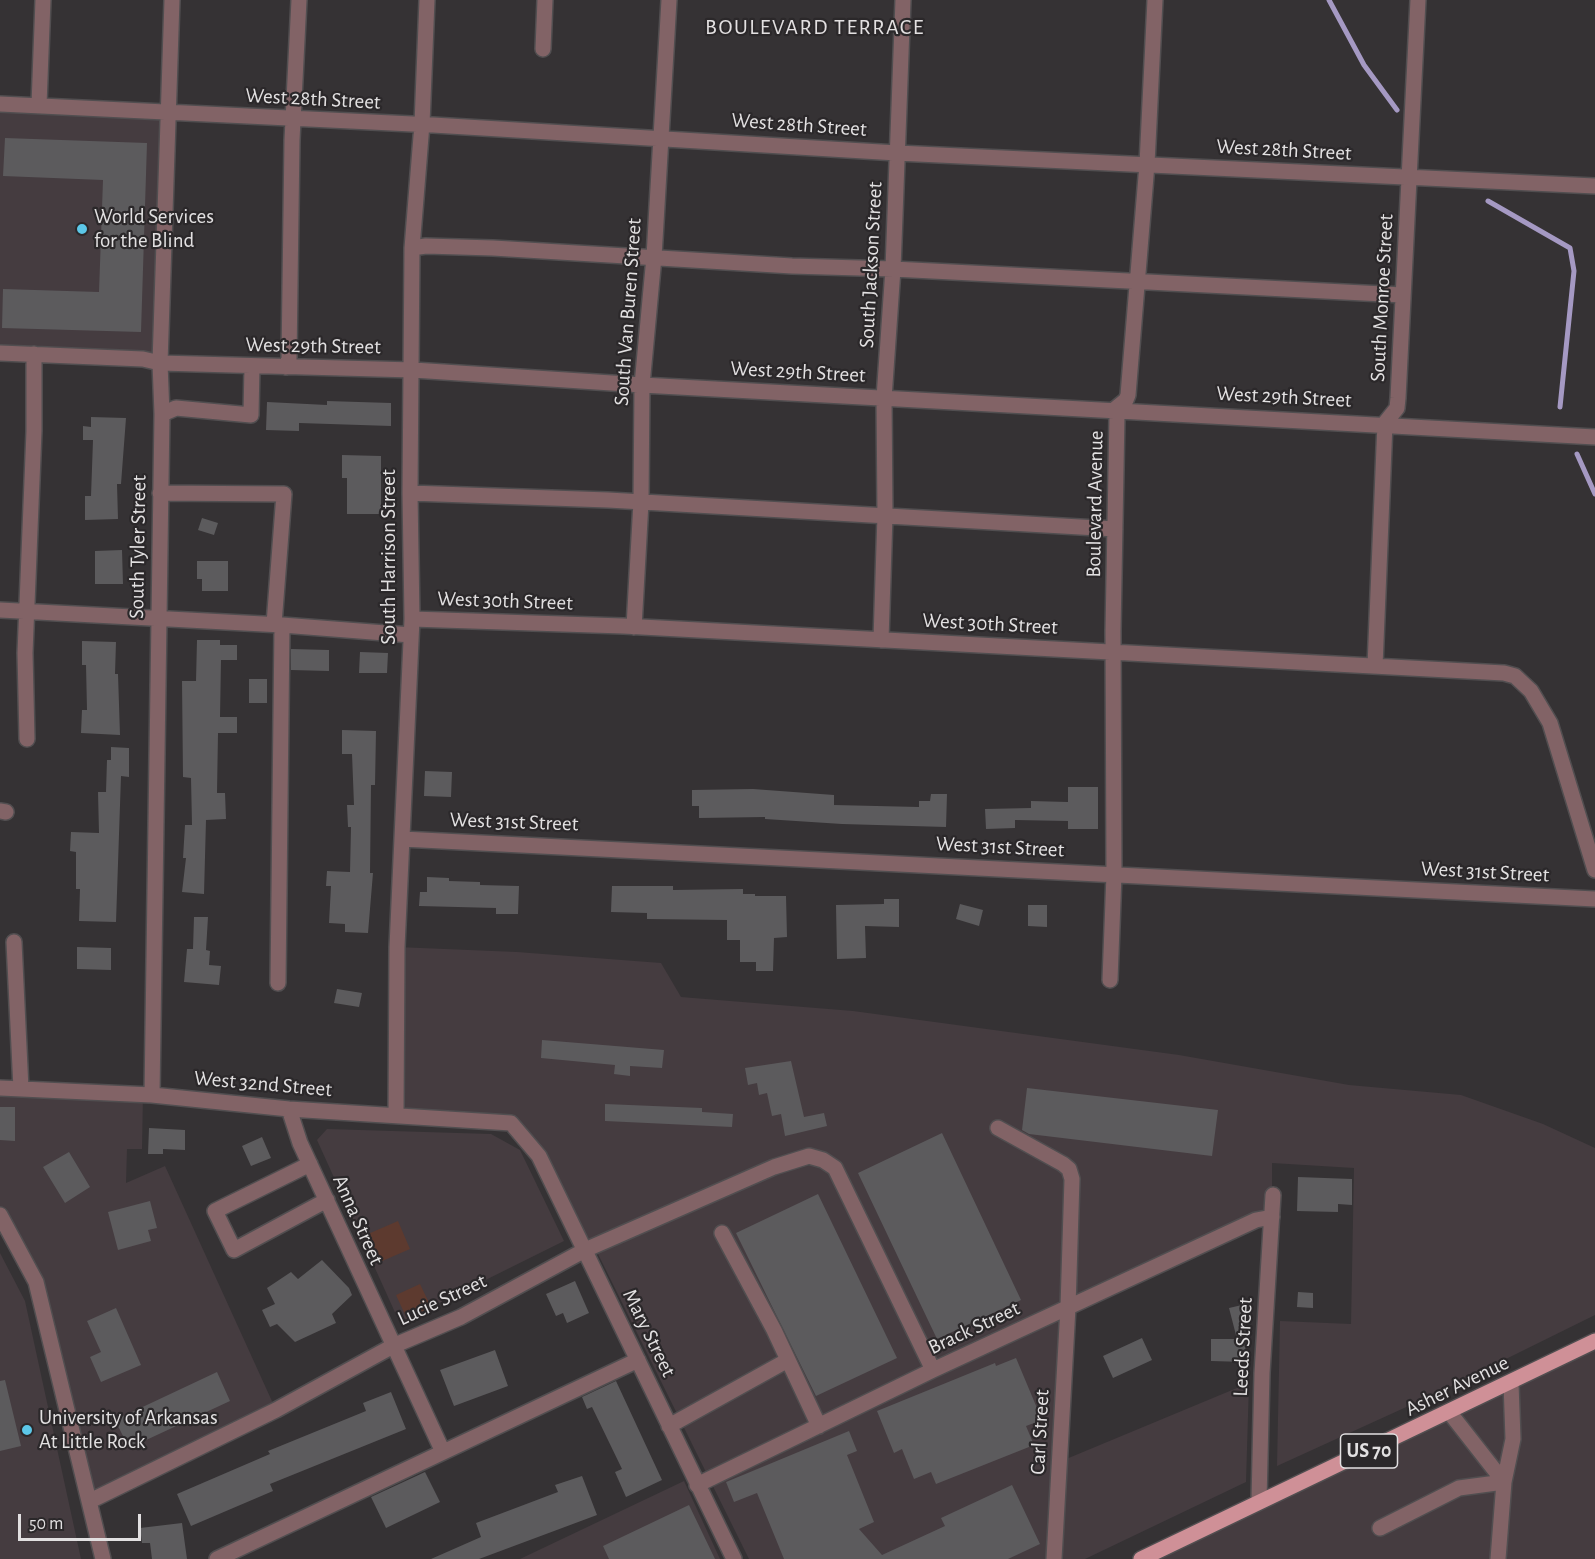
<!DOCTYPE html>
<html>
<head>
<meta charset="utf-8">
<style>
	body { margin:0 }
	#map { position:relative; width:1595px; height:1559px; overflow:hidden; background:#353234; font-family:"Alegreya Sans",sans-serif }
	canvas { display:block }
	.scale { position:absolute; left:18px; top:1514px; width:123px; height:27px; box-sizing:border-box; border:3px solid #e2e0e1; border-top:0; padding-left:8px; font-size:18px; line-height:21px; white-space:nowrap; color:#e2e0e1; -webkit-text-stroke:4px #2b282a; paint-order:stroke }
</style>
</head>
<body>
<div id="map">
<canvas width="1595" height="1559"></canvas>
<div class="scale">50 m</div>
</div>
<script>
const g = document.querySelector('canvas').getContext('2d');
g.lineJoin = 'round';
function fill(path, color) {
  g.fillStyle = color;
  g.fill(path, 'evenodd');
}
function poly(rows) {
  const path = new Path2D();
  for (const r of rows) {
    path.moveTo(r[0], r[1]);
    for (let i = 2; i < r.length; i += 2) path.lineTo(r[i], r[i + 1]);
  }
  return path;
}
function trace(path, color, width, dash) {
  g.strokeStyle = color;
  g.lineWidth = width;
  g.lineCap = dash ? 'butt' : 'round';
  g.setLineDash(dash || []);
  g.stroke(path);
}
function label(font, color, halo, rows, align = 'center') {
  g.font = font + ' "Alegreya Sans",sans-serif';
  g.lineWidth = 4.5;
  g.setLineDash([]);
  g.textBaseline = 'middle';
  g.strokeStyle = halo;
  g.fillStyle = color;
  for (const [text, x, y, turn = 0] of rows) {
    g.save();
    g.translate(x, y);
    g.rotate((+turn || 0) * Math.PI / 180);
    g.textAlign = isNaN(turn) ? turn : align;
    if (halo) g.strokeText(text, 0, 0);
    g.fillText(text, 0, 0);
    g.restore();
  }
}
fill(poly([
	[0,106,168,113,159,361,0,353],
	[397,947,517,952,661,963,681,997,853,1011,1179,1055,1349,1085,1461,1095,1543,1124,1595,1148,1595,1315,1437,1393,1277,1466,1280,1321,1351,1324,1354,1168,1272,1163,1272,1217,1068,1307,1046,1559,749,1559,596,1250,526,1138,519,1130,396,1114],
	[0,1088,143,1094,142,1149,127,1149,126,1183,165,1166,276,1410,90,1501,36,1282,0,1216],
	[327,1129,491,1134,520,1150,564,1241,407,1319,398,1319,317,1140],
	[0,1253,25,1301,81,1559,0,1559],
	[1595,1340,1595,1559,1141,1559],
	[1249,1383,1246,1482,1085,1559,1063,1559,1059,1462],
	[684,1481,720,1559,520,1559]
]), '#453c40');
fill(poly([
	[398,1221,410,1249,380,1262,368,1234],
	[420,1284,431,1307,407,1319,396,1295]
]), '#5d3a2f');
trace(poly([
	[1329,0,1364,65,1397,110],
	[1488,201,1570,248,1574,271,1560,407],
	[1577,454,1595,494]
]), '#a599c3', 5);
fill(poly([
	[5,138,147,143,141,332,2,328,3,289,99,292,103,180,3,176],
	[327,401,391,403,391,426,299,423,299,431,266,430,267,402,327,405],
	[91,417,126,418,121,484,117,484,118,519,85,520,85,496,91,496,93,440,83,440,83,426,91,427],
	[342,455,381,456,381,514,347,514,347,478,342,478],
	[202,518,218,523,214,535,198,530],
	[122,550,123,584,95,584,95,551],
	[197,561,228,561,228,591,202,591,202,579,197,579],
	[197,640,220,640,220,645,237,645,237,660,221,660,220,717,237,717,237,733,218,733,217,793,225,793,226,819,206,820,204,894,182,892,186,858,183,858,185,825,192,825,191,778,183,777,182,681,196,681],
	[82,641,116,642,115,674,118,674,120,735,81,733,82,710,87,710,86,665,82,665],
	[291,649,329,650,329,671,291,670],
	[360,652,388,653,387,673,359,673],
	[249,679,267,679,267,703,249,703],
	[342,730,376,731,375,785,371,785,370,873,373,873,368,933,345,932,345,924,329,923,331,886,326,886,327,871,350,872,351,827,348,827,347,805,354,805,352,754,342,754],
	[111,747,129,748,129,777,121,776,116,922,79,921,80,889,76,889,76,852,70,851,71,832,99,833,98,792,106,792,107,760,111,760],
	[425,771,452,772,451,797,424,796],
	[1068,787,1098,787,1098,829,1068,829,1068,821,1015,820,1015,828,986,829,985,809,1031,808,1031,801,1068,802],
	[753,789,834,795,834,805,919,807,919,801,930,801,931,794,947,794,946,827,842,824,765,819,765,817,699,818,699,806,692,806,692,790],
	[427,877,449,878,449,881,480,882,480,885,519,886,518,914,496,914,496,908,419,906,420,892,427,892],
	[612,886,673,886,673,890,743,889,743,894,755,894,755,896,786,896,787,937,774,938,773,971,756,971,756,962,740,962,740,940,727,940,727,920,647,919,647,913,611,912],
	[884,899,899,899,899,927,865,926,866,958,837,959,836,905,884,904],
	[960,904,983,910,979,926,956,919],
	[1028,905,1047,905,1047,927,1028,926],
	[194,917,208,917,206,950,210,951,209,965,221,966,219,985,184,982,187,949,193,949],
	[77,947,111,948,111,970,77,969],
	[337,989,362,993,359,1007,334,1003],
	[542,1040,664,1050,662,1068,630,1066,630,1076,614,1074,615,1065,541,1058],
	[791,1061,804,1117,824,1113,827,1126,785,1136,781,1114,772,1116,767,1093,759,1095,757,1083,748,1085,745,1068],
	[1027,1088,1218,1110,1212,1156,1029,1134,1022,1130],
	[605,1104,702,1108,702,1112,733,1114,732,1127,605,1121],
	[0,1107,15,1107,15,1141,0,1140],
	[149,1128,185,1130,185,1150,163,1149,163,1154,148,1154],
	[942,1133,1021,1300,937,1339,858,1173],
	[262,1137,271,1158,251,1166,242,1146],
	[69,1152,90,1187,65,1203,43,1167],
	[1298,1177,1352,1179,1352,1205,1338,1204,1338,1212,1297,1211],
	[818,1194,897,1358,816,1396,736,1233],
	[150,1201,157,1228,148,1230,151,1241,118,1250,108,1212],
	[322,1260,349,1288,352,1295,332,1314,336,1323,295,1342,277,1324,270,1327,262,1310,275,1304,267,1288,291,1272,298,1279],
	[575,1281,589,1313,567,1323,563,1313,556,1316,546,1294],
	[1298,1292,1313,1293,1313,1308,1297,1307],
	[1242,1305,1246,1321,1245,1362,1211,1361,1211,1339,1237,1339,1229,1308],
	[116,1308,141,1365,101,1382,90,1357,101,1352,87,1321],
	[1142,1338,1152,1360,1113,1378,1103,1356],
	[495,1350,508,1386,454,1406,440,1370],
	[1016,1358,1042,1420,1026,1426,1034,1445,936,1484,931,1472,914,1479,902,1449,894,1453,877,1411,995,1363,996,1366],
	[217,1372,230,1401,129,1448,115,1420],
	[5,1380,21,1446,0,1451,0,1381],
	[616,1381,662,1480,626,1497,615,1472,622,1469,592,1407,587,1409,582,1397],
	[391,1392,406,1429,270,1484,273,1491,191,1526,177,1494,270,1454,268,1451,366,1411,363,1403],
	[849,1431,857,1451,847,1455,874,1522,859,1529,882,1555,945,1526,941,1518,1012,1485,1040,1544,1008,1559,784,1559,757,1493,734,1502,726,1482],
	[425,1472,440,1502,386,1528,371,1497],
	[582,1476,597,1515,479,1559,431,1559,481,1537,476,1523,558,1492,555,1485],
	[689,1505,715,1559,609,1559,603,1546],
	[182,1523,187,1559,152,1559,150,1543,142,1543,140,1528]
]), '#5c5b5d');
const minor = poly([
	[543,49,545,0],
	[0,104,433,125,897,153,1595,186],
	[39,105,43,0],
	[412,248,426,246,493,248,792,266,893,269,1403,295],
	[0,353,143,359,160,363,413,370,642,385,1595,437],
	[286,367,289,359,292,140,299,0],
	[162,414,176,408,251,415,252,366],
	[160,493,284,494,274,624],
	[410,493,608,500,1115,529],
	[0,610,282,625,411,635],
	[412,619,623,626,1504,673,1515,676,1531,691,1550,723,1595,870],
	[634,627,641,502,642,385,654,257,669,0],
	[881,640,885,515,884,398,893,269,903,0],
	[1375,666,1385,423,1397,408,1398,398,1418,0],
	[27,739,25,653,34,431,34,354],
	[0,811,6,812],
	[402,839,1595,899],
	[14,942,21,1089],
	[1110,980,1114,874,1113,631,1117,415,1115,409,1126,400,1128,395,1147,164,1155,0],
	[278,983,282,625],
	[0,1088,152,1095,289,1109,511,1123,539,1156,734,1559],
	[152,1095,162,414,160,363,172,0],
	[289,1109,300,1143,443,1452],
	[396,1114,397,947,412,619,410,493,412,248,422,124,427,0],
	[998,1128,1063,1164,1069,1169,1072,1179,1068,1307,1054,1559],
	[310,1164,215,1211,234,1250,327,1200],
	[0,1215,36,1282,103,1559],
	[722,1233,774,1330,819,1426],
	[1450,1413,1504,1482,1513,1439,1511,1383],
	[669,1426,788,1360],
	[697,1485,933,1370,1256,1220,1272,1217],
	[90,1501,276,1410,393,1346,461,1317,585,1250,774,1167,809,1156,823,1160,835,1168,933,1370],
	[1259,1501,1262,1373,1273,1195],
	[1380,1528,1459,1488,1504,1482,1498,1559],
	[217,1559,638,1360]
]);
const major = poly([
	[1141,1559,1595,1341]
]);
trace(minor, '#514e50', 18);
trace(major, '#514e50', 18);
trace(minor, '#826366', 15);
trace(major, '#cf9097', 15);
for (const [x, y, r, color] of [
	[82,229,6,"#5cc7e8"],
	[27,1430,6,"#5cc7e8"]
]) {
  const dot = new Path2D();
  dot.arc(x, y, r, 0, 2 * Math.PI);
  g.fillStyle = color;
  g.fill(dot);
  trace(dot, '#2b282a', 2);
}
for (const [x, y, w] of [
	[1369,1451,57]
]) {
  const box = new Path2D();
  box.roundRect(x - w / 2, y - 17, w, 34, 4.5);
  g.fillStyle = '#2b282a';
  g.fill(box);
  trace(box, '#e2e0e1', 1.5);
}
label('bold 20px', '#e2e0e1', null, [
	["US 70",1369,1451]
]);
label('21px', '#e2e0e1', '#2b282a', [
	["West 28th Street",313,99,3],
	["West 28th Street",799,125,4],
	["West 28th Street",1284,150,3],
	["South Jackson Street",871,265,-87],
	["South Monroe Street",1382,298,-87],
	["South Van Buren Street",628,312,-86],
	["West 29th Street",313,346,1],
	["West 29th Street",798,372,3],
	["West 29th Street",1284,397,3],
	["Boulevard Avenue",1095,504,-89],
	["South Tyler Street",138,547,-89],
	["South Harrison Street",389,557,-90],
	["West 30th Street",505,601,2],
	["West 30th Street",990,624,3],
	["West 31st Street",514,822,2],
	["West 31st Street",1000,847,3],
	["West 31st Street",1485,872,3],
	["West 32nd Street",263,1084,5],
	["Anna Street",358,1220,66],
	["Lucie Street",442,1300,-25],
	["Brack Street",974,1328,-25],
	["Mary Street",649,1333,64],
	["Leeds Street",1243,1347,-87],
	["Asher Avenue",1457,1386,-26],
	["Carl Street",1040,1432,-87]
]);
label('21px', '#e2e0e1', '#2b282a', [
	["World Services",94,217],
	["for the Blind",94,241],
	["University of Arkansas",39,1418],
	["At Little Rock",39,1442]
], 'left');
g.letterSpacing = '1.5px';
label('22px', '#e3e0e1', '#2b282a', [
	["BOULEVARD TERRACE",815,27]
]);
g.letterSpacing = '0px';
</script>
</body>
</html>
